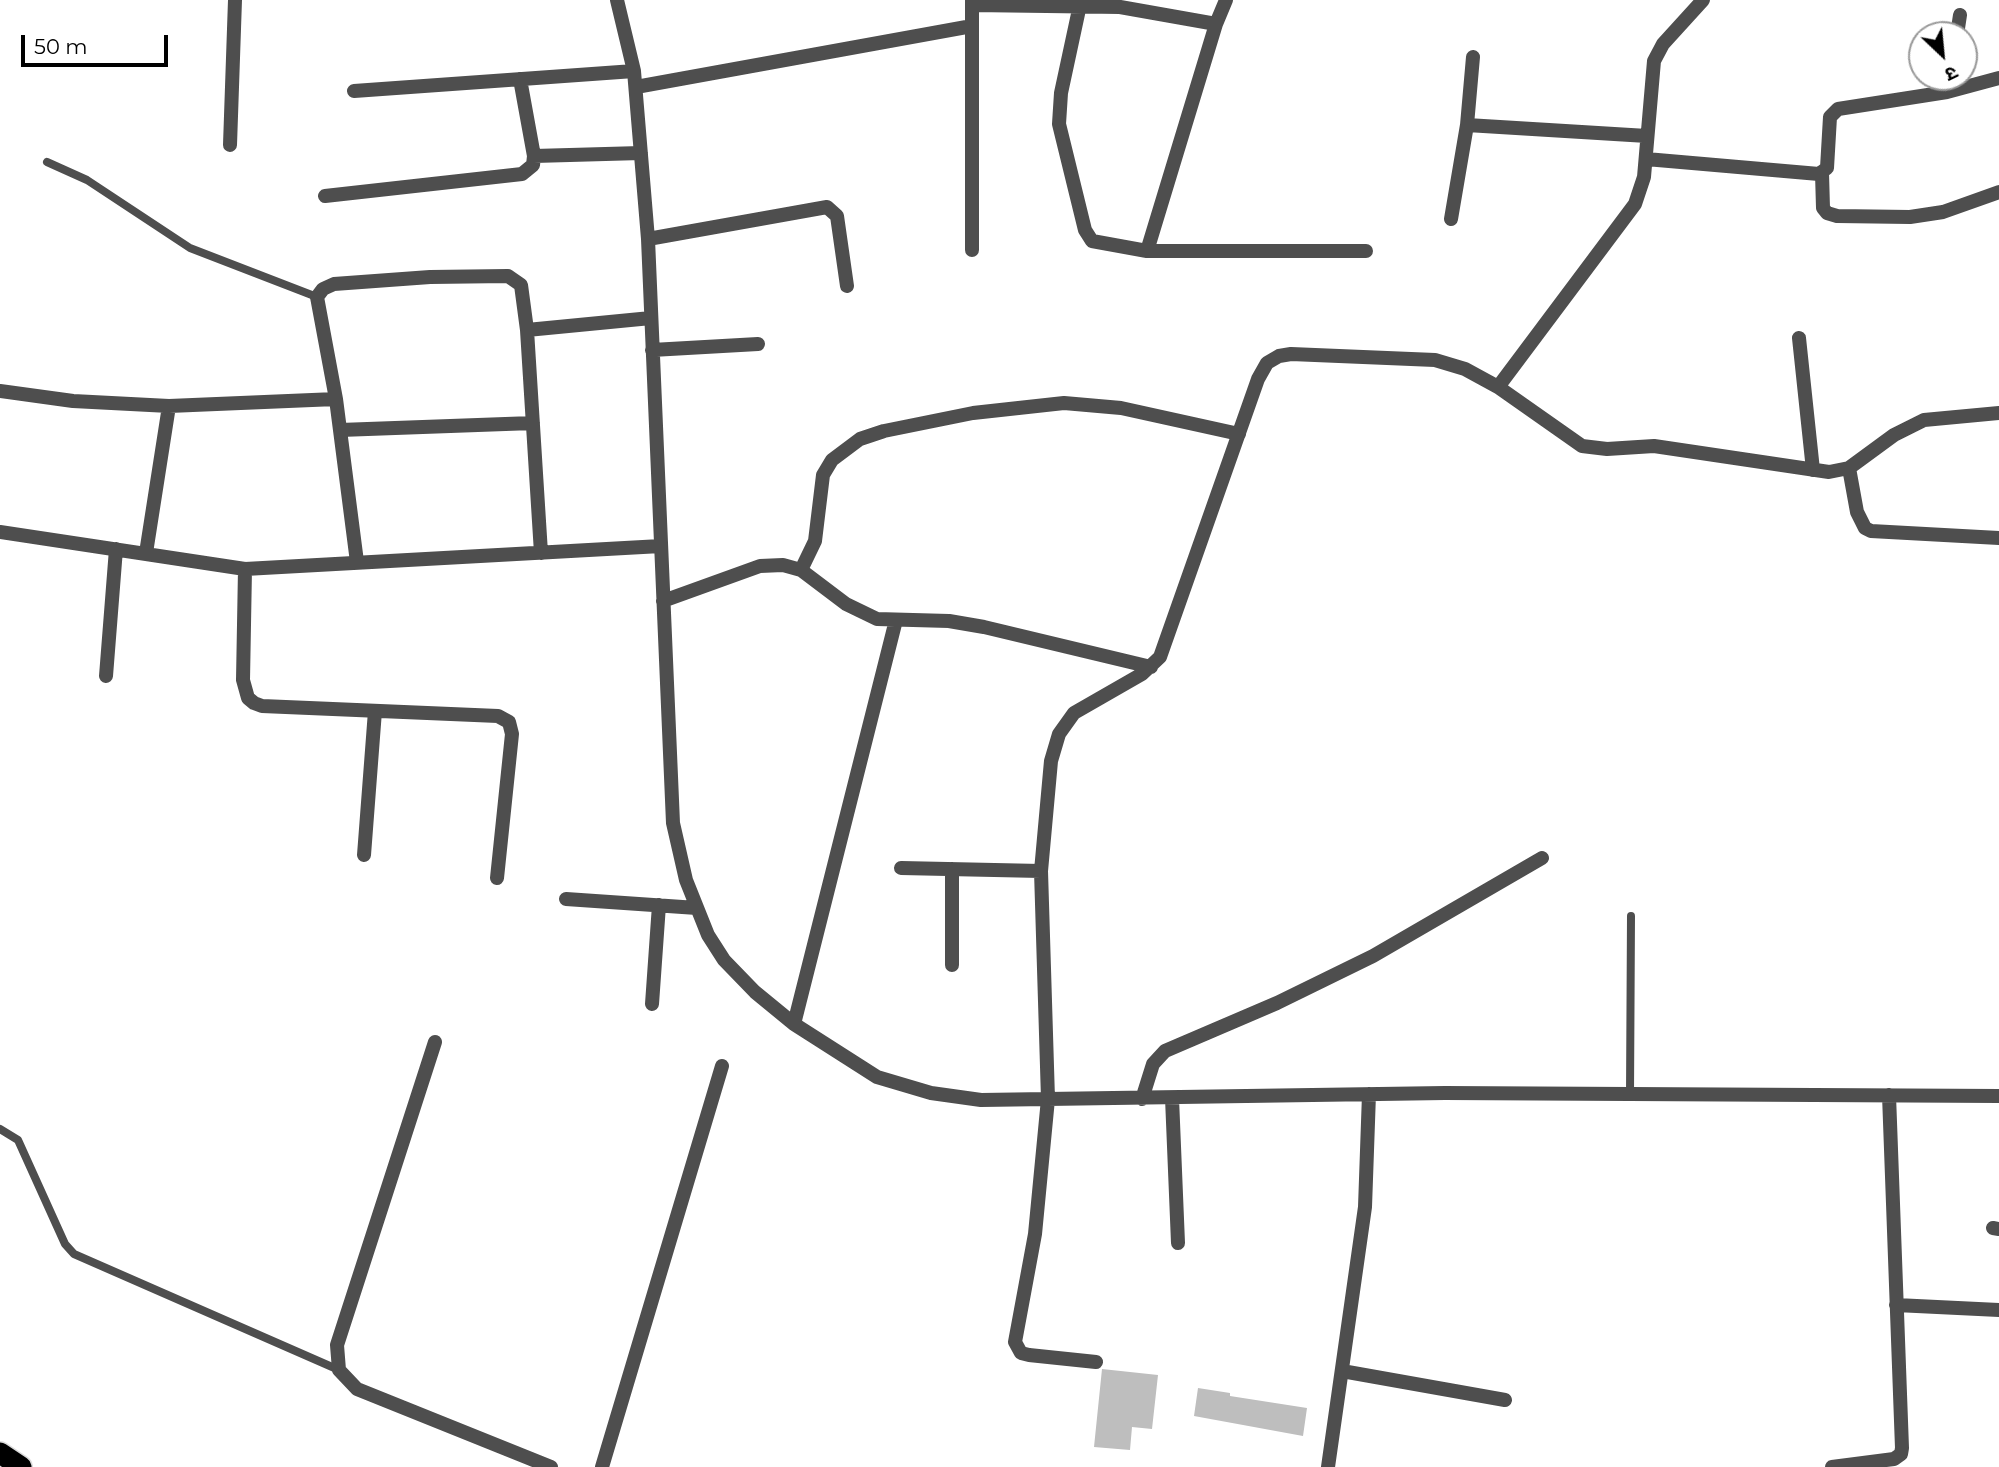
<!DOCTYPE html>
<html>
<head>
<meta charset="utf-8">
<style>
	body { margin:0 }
	#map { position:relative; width:1999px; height:1467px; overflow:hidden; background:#fff; font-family:Montserrat,"Noto Sans Devanagari",sans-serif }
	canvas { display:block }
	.north { position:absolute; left:1908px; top:21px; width:70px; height:70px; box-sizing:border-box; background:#fff; border:2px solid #999; border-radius:50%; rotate:154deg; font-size:19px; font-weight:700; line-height:28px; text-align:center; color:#000 }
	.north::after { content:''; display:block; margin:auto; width:24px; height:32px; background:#000; clip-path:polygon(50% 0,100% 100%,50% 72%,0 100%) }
	.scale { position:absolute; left:21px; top:35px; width:147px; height:32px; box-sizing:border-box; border:4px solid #000; border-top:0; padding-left:9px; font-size:21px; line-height:24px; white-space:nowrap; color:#000; -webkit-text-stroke:5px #fff; paint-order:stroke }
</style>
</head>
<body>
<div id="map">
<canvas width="1999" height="1467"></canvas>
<div class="north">उ</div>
<div class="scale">50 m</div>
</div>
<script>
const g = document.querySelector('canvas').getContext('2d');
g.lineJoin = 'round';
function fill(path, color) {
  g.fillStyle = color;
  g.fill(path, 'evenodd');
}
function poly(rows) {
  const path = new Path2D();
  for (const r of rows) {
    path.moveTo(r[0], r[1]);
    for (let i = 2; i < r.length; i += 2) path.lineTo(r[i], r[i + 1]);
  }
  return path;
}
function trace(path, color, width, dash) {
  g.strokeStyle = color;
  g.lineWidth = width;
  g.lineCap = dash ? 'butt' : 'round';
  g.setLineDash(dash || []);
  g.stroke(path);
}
fill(poly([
	[1102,1369,1158,1375,1152,1429,1132,1427,1130,1450,1094,1447],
	[1198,1388,1230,1393,1230,1396,1307,1408,1303,1436,1194,1416]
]), '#bebebe');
const highway = poly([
	[0,1453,21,1467]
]);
trace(highway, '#dbdbdb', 24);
trace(poly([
	[47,162,87,180,190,248,317,297],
	[1630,1094,1631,916],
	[0,1129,18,1140,65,1244,74,1254,339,1370]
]), '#4e4e4e', 8);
trace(poly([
	[617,0,634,71,648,239,673,823,686,880,708,935,724,960,755,992,794,1024,877,1077,931,1093,981,1100,1445,1093,1999,1096],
	[1081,0,1061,93,1059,124,1085,230,1092,241,1147,251,1366,251],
	[973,5,1120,7,1216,24],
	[1957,35,1960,15],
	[636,87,972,26],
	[354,91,634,71],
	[1467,125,1647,136],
	[230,145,235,0],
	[534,156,641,153],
	[1646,159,1819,174,1827,168,1830,117,1838,109,1947,92,1999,78],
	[1822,173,1823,208,1827,213,1837,216,1910,217,1943,212,1999,192],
	[325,196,522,174,533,165,534,156,520,79],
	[1451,219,1467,125,1473,57],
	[648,239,827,207,837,216,847,286],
	[972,250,972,0],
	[1147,251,1216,24,1226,0],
	[527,330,651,318],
	[1799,338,1813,470],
	[652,350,758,344],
	[1498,387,1635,204,1644,177,1654,61,1663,44,1703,0],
	[0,391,73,401,169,406,336,399],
	[340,430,533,423],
	[1849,468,1857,512,1865,528,1871,531,1999,538],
	[0,532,245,569,661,546],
	[146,553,169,406],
	[357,562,336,399,317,297,323,289,334,284,430,277,508,276,521,285,527,330,541,553],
	[245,569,243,680,248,698,254,703,262,706,498,716,509,722,512,734,497,878],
	[801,570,815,541,823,475,832,460,860,439,884,431,973,413,1064,403,1121,408,1239,434],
	[663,601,760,566,783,565,801,570,846,604,877,619,949,621,984,627,1151,667],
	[106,676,116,549],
	[364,855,375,711],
	[901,868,1041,871],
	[566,899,697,908],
	[952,965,952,869],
	[652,1004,659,905],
	[794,1024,896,620],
	[435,1042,337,1345,339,1370,357,1389,551,1467],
	[1172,1098,1178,1243],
	[1142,1099,1153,1064,1165,1051,1277,1003,1373,956,1542,858],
	[1993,1228,1999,1229],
	[1896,1305,1999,1310],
	[1096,1362,1029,1355,1021,1353,1015,1342,1035,1234,1048,1099,1041,871,1051,761,1059,734,1074,713,1142,674,1160,657,1258,379,1267,363,1279,356,1291,354,1435,360,1465,369,1498,387,1582,446,1607,449,1654,446,1829,472,1849,468,1894,435,1924,420,1999,413],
	[1342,1371,1505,1400],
	[602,1467,722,1066],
	[1328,1467,1365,1207,1369,1094],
	[1832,1467,1894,1459,1901,1454,1902,1448,1889,1095]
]), '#4e4e4e', 14);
trace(highway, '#000', 21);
</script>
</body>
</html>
